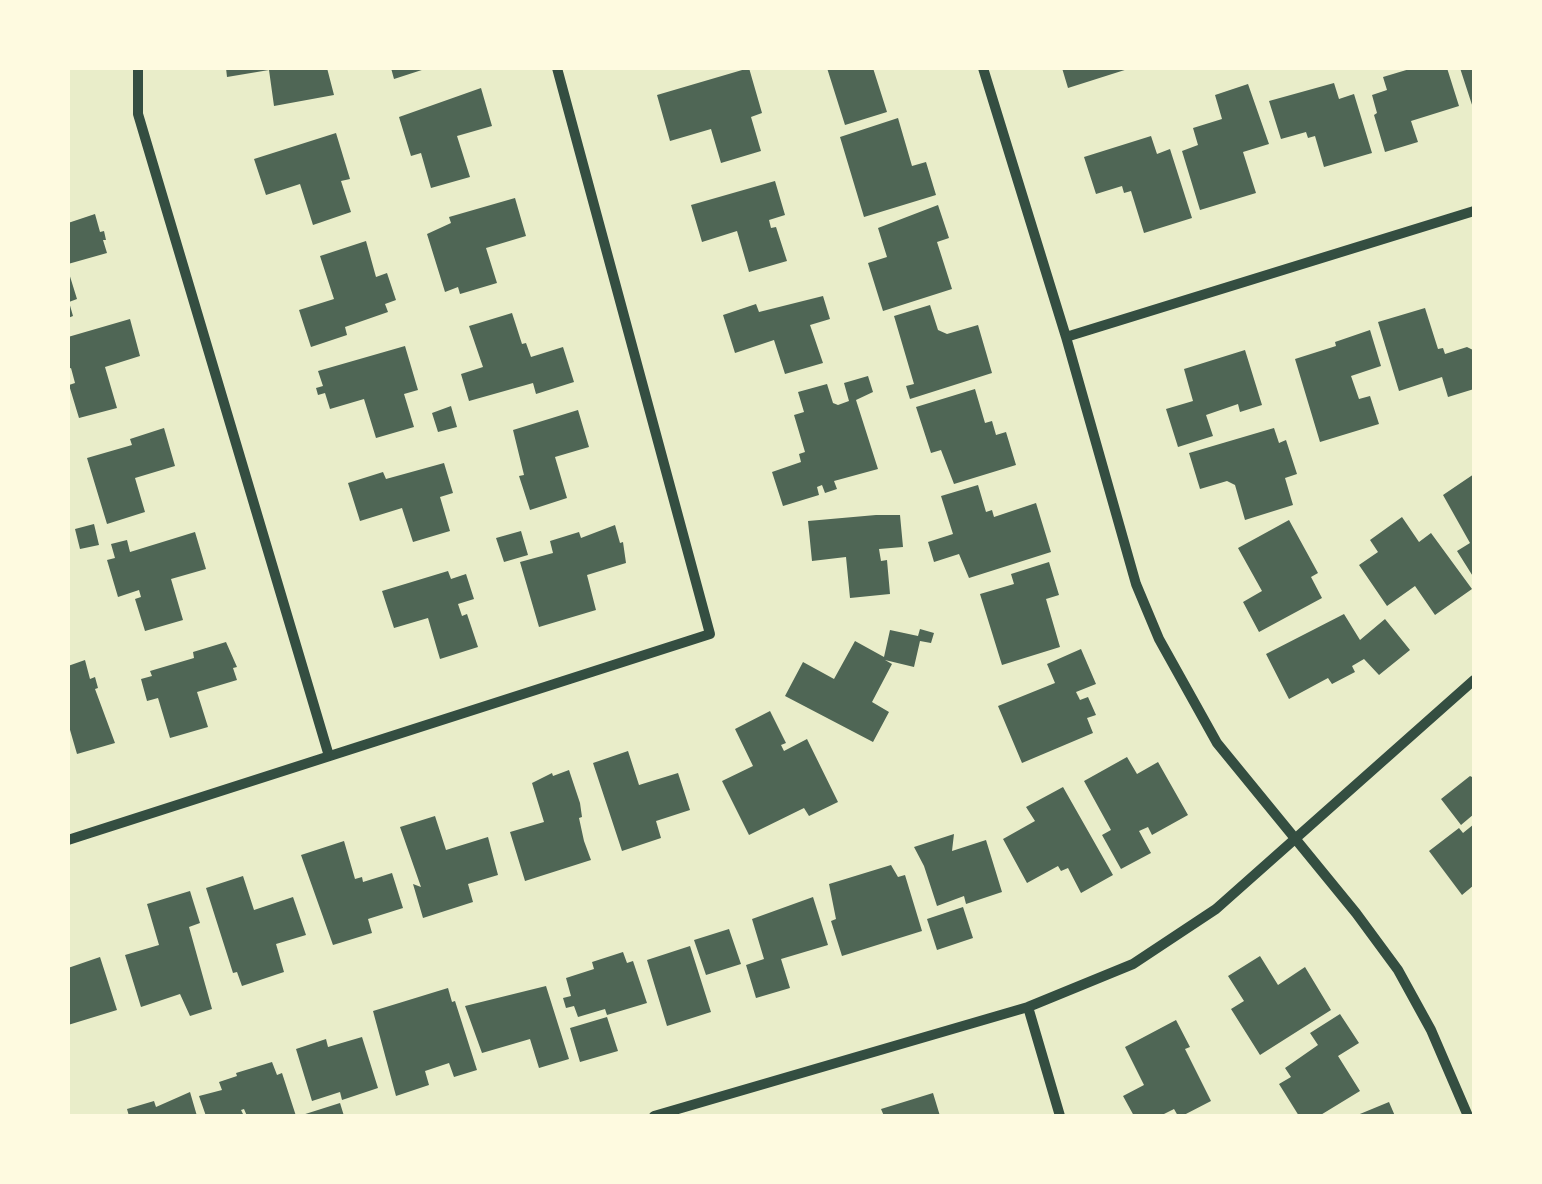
<!DOCTYPE html>
<html>
<head>
<meta charset="utf-8">
<style>
	body { margin:0 }
	#map { position:relative; width:1542px; height:1184px; overflow:hidden; background:#e9edc9; font-family:Inter,sans-serif }
	canvas { display:block }
	.frame { position:absolute; inset:0; border:70px solid #fefae0; pointer-events:none }
</style>
</head>
<body>
<div id="map">
<canvas width="1542" height="1184"></canvas>
<div class="frame"></div>
</div>
<script>
const g = document.querySelector('canvas').getContext('2d');
g.lineJoin = 'round';
function fill(path, color) {
  g.fillStyle = color;
  g.fill(path, 'evenodd');
}
function poly(rows) {
  const path = new Path2D();
  for (const r of rows) {
    path.moveTo(r[0], r[1]);
    for (let i = 2; i < r.length; i += 2) path.lineTo(r[i], r[i + 1]);
  }
  return path;
}
function trace(path, color, width, dash) {
  g.strokeStyle = color;
  g.lineWidth = width;
  g.lineCap = dash ? 'butt' : 'round';
  g.setLineDash(dash || []);
  g.stroke(path);
}
fill(poly([
	[226,68,327,68,334,95,274,106,269,70,227,77],
	[391,68,428,68,394,79],
	[749,68,762,113,751,117,761,151,721,163,711,129,670,141,657,95],
	[827,68,873,68,887,112,845,125],
	[1062,68,1131,68,1068,88],
	[1413,68,1447,68,1459,106,1411,121,1418,142,1385,152,1374,115,1377,113,1372,95,1387,90,1383,77],
	[1460,68,1474,68,1474,111],
	[1334,83,1339,99,1354,94,1372,153,1324,167,1315,136,1308,138,1306,132,1281,139,1269,101],
	[1248,84,1269,144,1243,152,1256,193,1200,210,1182,151,1198,145,1193,128,1222,119,1215,95],
	[481,88,492,126,457,136,470,177,431,188,421,153,411,156,399,117],
	[898,118,912,166,926,162,936,195,864,217,840,137],
	[336,133,350,179,341,181,351,212,313,225,300,184,266,195,254,159],
	[1151,136,1157,154,1170,149,1192,218,1144,233,1131,191,1124,193,1122,186,1096,194,1084,157],
	[775,181,785,215,769,220,771,228,776,227,787,261,749,272,737,231,702,242,691,205],
	[515,198,526,236,486,248,497,283,460,294,458,287,445,292,427,234,451,223,449,217],
	[938,205,949,238,937,242,952,289,883,311,868,263,887,257,878,228],
	[95,214,100,232,104,231,106,240,103,240,107,253,68,264,68,223],
	[366,241,376,277,387,273,396,300,385,304,388,312,345,327,347,335,311,347,299,310,334,299,320,256],
	[68,270,77,299,69,302,73,316,68,318],
	[823,296,830,319,810,325,823,363,785,374,774,340,735,353,723,315,756,304,759,312],
	[930,305,938,330,947,334,978,325,992,373,910,399,906,386,914,384,894,316],
	[1425,308,1438,349,1443,348,1445,354,1467,347,1473,350,1474,389,1448,397,1442,377,1399,391,1378,322],
	[512,313,522,344,526,343,531,357,563,347,574,382,536,394,533,383,469,401,461,374,483,367,469,326],
	[130,319,140,356,105,367,117,408,79,418,69,385,75,383,71,368,68,369,68,337],
	[1370,330,1381,366,1351,376,1359,399,1370,396,1379,424,1320,442,1295,359,1336,346,1335,342],
	[405,346,418,390,404,394,414,427,376,438,364,399,330,409,325,393,318,395,316,388,323,386,318,371],
	[1245,350,1262,405,1240,412,1238,404,1206,415,1213,436,1178,447,1166,409,1193,401,1184,369],
	[868,376,873,392,856,400,878,469,834,481,837,489,825,493,822,485,817,487,819,495,783,506,772,472,801,462,799,454,805,452,794,415,804,412,798,392,827,384,833,403,838,405,849,401,844,383],
	[975,389,985,423,992,421,996,435,1006,432,1016,465,954,484,941,450,931,453,916,407],
	[451,406,457,427,438,432,432,413],
	[578,410,589,447,555,457,567,498,530,510,519,476,524,475,513,430],
	[164,428,175,466,135,478,145,512,107,524,87,458,132,445,130,439],
	[1274,428,1279,443,1286,440,1297,474,1285,478,1293,505,1245,520,1235,485,1227,481,1200,489,1189,453],
	[444,463,453,493,440,497,450,531,413,542,402,508,360,521,348,483,383,472,386,479],
	[1474,474,1474,578,1457,551,1470,543,1443,495],
	[978,485,986,512,992,510,994,517,1036,503,1051,552,969,578,959,554,934,562,928,542,953,534,941,496],
	[876,515,900,515,903,547,879,549,881,561,887,560,890,594,850,598,846,557,812,561,808,521],
	[1402,517,1419,542,1431,533,1472,589,1435,615,1415,586,1387,606,1359,565,1378,552,1370,540],
	[1289,520,1318,573,1311,577,1322,598,1259,632,1243,602,1262,591,1238,548],
	[94,524,99,545,80,549,75,529],
	[615,525,620,543,623,542,626,563,587,575,596,610,539,627,520,562,553,553,550,541,579,532,581,538],
	[521,531,528,555,504,562,496,538],
	[195,532,206,569,171,579,183,620,145,631,135,599,141,597,139,590,118,597,107,560,115,558,111,544,127,540,130,552],
	[1049,562,1059,595,1046,599,1060,647,1002,665,980,594,1014,584,1011,574],
	[448,571,451,579,466,574,474,599,458,604,462,616,467,614,478,647,440,659,428,618,394,628,382,591],
	[1344,614,1360,640,1385,619,1410,650,1379,675,1364,659,1352,666,1355,672,1332,684,1328,678,1289,699,1266,654],
	[920,629,934,633,931,643,920,641,914,667,885,660,892,664,872,702,889,712,873,742,785,696,803,662,834,679,855,641,884,657,890,630,918,636],
	[226,642,237,667,233,668,237,680,197,692,208,727,170,738,158,698,147,701,141,679,152,676,150,671,194,658,193,652],
	[1081,649,1096,684,1076,692,1080,700,1088,697,1096,715,1087,718,1093,733,1022,763,998,706,1055,683,1047,664],
	[85,660,90,679,95,677,98,688,95,689,115,743,77,754,68,723,68,666],
	[770,711,786,743,781,745,784,751,807,739,838,802,809,816,804,808,749,835,722,781,753,766,735,729],
	[628,751,639,785,678,773,690,810,656,821,661,838,622,851,593,763],
	[1127,757,1137,774,1158,762,1188,815,1152,835,1148,827,1139,831,1151,853,1121,869,1102,835,1111,830,1084,781],
	[569,770,580,803,582,817,579,818,584,841,591,860,525,881,510,832,544,822,532,783,552,773,553,776],
	[1470,776,1474,778,1474,814,1461,825,1441,799],
	[1063,787,1113,875,1081,893,1068,868,1061,871,1058,866,1027,883,1003,839,1035,821,1026,807],
	[435,816,446,850,488,837,498,875,468,884,473,902,423,918,413,884,421,887,400,827],
	[1474,824,1474,885,1462,895,1429,851,1459,828,1463,833],
	[954,834,952,851,986,840,1002,892,966,904,964,896,937,906,924,866,914,847],
	[344,841,355,879,362,877,363,882,392,873,403,908,368,919,372,933,333,945,301,855],
	[891,865,898,877,905,875,922,931,842,956,831,921,836,919,829,884],
	[243,876,254,910,293,897,306,935,276,944,284,972,242,986,237,972,233,973,206,888],
	[190,891,200,923,189,927,212,1009,190,1016,180,994,141,1007,125,955,159,945,147,904],
	[813,897,828,945,781,959,790,988,756,998,746,965,764,959,752,919],
	[963,907,973,938,937,950,927,919],
	[729,929,741,964,706,975,694,940],
	[690,946,711,1012,667,1026,647,960],
	[623,952,627,963,633,961,647,1003,607,1015,605,1009,578,1017,574,1006,566,1008,563,998,571,996,566,978,594,969,592,962],
	[1260,956,1278,985,1305,967,1331,1010,1260,1055,1231,1009,1244,1001,1228,976],
	[100,957,117,1010,68,1025,68,968],
	[546,986,569,1059,539,1068,530,1039,482,1053,465,1006],
	[448,988,452,1002,455,1001,477,1070,454,1077,449,1063,425,1071,429,1085,396,1096,373,1011],
	[1340,1014,1359,1043,1338,1056,1360,1091,1319,1116,1299,1116,1279,1084,1291,1077,1285,1068,1318,1045,1310,1033],
	[607,1017,618,1051,580,1062,570,1028],
	[1176,1020,1190,1047,1185,1049,1211,1101,1182,1116,1178,1116,1174,1109,1160,1116,1134,1116,1123,1096,1144,1085,1125,1047],
	[362,1037,378,1088,342,1100,340,1092,312,1101,296,1049,326,1039,328,1047],
	[272,1062,277,1075,282,1073,296,1116,247,1116,244,1109,241,1110,244,1116,206,1116,199,1096,222,1090,219,1082,237,1076,236,1073],
	[190,1092,197,1116,129,1116,127,1109,154,1101,156,1107],
	[933,1093,940,1116,884,1116,881,1109],
	[1389,1102,1395,1116,1355,1116],
	[340,1103,344,1116,299,1116]
]), '#4f6655');
trace(poly([
	[138,68,138,114,329,756],
	[983,68,1066,337,1136,584,1159,639,1217,743,1356,913,1398,970,1431,1030,1468,1116],
	[1066,337,1474,211],
	[68,840,710,634,557,68],
	[1028,1007,1060,1116],
	[654,1116,1028,1007,1133,964,1216,909,1474,680]
]), '#344e41', 10);
</script>
</body>
</html>
